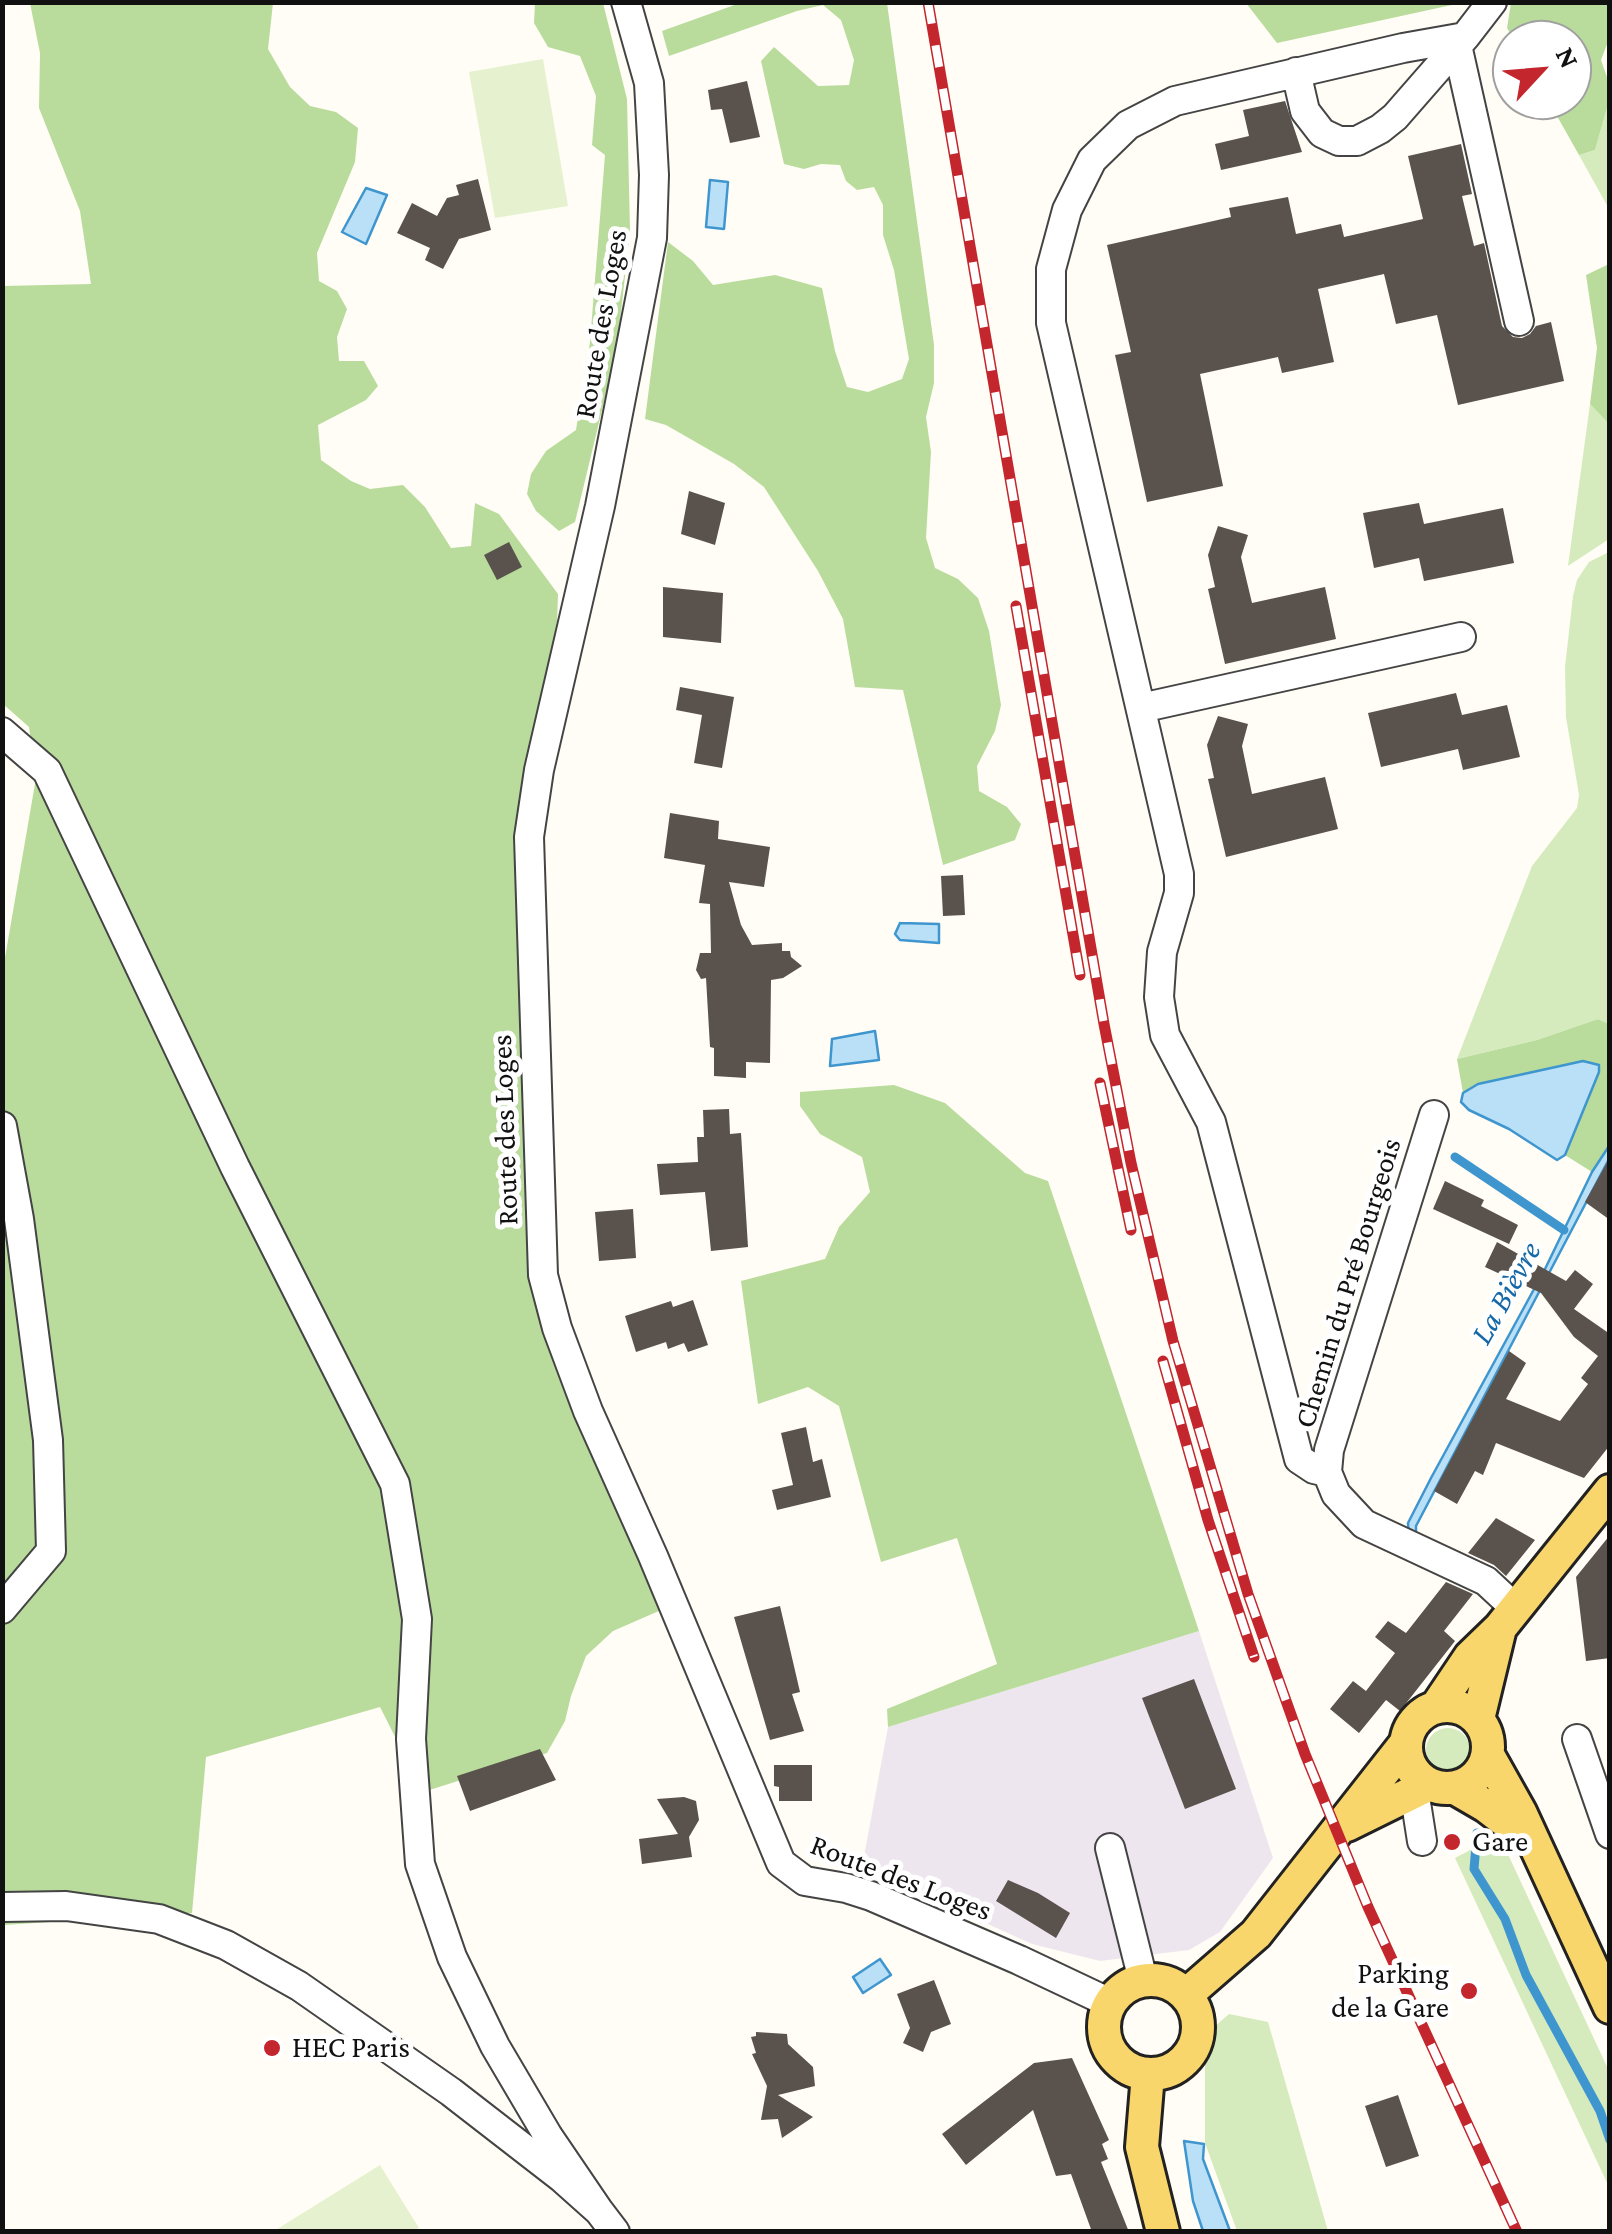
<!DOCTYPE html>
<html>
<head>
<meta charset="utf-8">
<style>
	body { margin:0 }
	#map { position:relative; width:1612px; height:2234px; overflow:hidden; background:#fffdf5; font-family:"Crimson Pro",serif }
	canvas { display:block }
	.frame { position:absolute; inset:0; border:5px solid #111; pointer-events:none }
	.north { position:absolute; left:1492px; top:20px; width:100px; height:100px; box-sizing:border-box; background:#fff; border:2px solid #a0a0a0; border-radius:50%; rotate:64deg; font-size:28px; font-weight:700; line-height:40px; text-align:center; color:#111 }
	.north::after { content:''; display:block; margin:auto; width:35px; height:45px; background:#c4262e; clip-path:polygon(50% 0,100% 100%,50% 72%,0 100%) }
</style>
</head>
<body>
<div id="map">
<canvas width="1612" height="2234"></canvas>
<div class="frame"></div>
<div class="north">N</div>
</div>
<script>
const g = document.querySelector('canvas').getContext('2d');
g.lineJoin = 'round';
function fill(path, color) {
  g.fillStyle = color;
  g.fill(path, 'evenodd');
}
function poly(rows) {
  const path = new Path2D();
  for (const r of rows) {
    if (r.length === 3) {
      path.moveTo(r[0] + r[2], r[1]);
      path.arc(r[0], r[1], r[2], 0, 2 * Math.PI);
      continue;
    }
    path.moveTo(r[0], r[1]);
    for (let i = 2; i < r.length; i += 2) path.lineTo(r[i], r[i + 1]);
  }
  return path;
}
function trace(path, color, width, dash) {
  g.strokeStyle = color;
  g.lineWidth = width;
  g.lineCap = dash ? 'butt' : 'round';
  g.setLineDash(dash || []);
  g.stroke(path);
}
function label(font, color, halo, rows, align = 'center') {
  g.font = font + ' "Crimson Pro",serif';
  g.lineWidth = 10;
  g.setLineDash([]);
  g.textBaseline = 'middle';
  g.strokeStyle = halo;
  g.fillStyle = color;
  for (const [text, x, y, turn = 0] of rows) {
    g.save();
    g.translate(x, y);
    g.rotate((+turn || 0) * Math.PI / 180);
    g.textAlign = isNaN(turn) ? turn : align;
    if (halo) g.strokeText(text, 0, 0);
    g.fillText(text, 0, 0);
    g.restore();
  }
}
fill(poly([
	[1199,1631,1273,1858,1220,1932,1189,1950,1100,1961,1032,1944,862,1867,888,1727]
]), '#eee6ef');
fill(poly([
	[1609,101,1609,209,1579,155,1595,150],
	[1590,404,1609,424,1609,539,1568,566],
	[1609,552,1609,1024,1598,1019,1537,1040,1457,1059,1532,866,1577,808,1579,795,1566,717,1565,667,1573,596,1577,580,1589,562],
	[1448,1750,22],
	[1499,1835,1609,2071,1609,2187,1455,1858],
	[1229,2014,1268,2022,1328,2231,1237,2231,1205,2143,1205,2035]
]), '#d5ebbd');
fill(poly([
	[30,3,273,3,268,49,290,87,310,106,336,112,358,128,355,162,317,253,319,281,337,291,347,309,337,337,339,361,364,361,378,386,366,400,318,425,321,460,351,481,370,489,403,485,425,507,451,548,471,546,475,503,499,514,558,594,557,622,516,833,526,1201,539,1294,668,1607,613,1631,586,1656,571,1696,565,1721,547,1753,423,1792,380,1707,206,1757,192,1913,3,1925,2,975,36,778,29,727,3,704,3,286,91,284,80,211,39,108,40,53],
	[535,3,603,3,627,99,630,231,617,348,575,522,559,531,536,511,527,494,531,474,546,451,576,430,590,342,605,155,592,145,596,96,580,56,548,47,534,23],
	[740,3,887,3,934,345,934,383,926,417,931,452,926,538,935,568,958,579,978,598,989,631,1001,705,995,731,977,766,979,791,1007,807,1021,824,1015,840,943,865,903,690,855,687,843,619,818,571,764,487,734,464,666,425,645,419,668,242,693,261,713,285,775,275,822,288,835,351,847,387,868,392,902,379,909,359,894,270,883,235,883,205,874,187,857,190,846,181,840,165,821,164,804,169,784,164,761,61,774,47,818,86,849,85,854,60,841,20,823,5,797,11,669,56,662,31],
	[1246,3,1461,3,1277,43],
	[1511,3,1609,3,1609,39,1601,60,1609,83,1609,101,1595,150,1579,155,1548,100,1572,100,1572,40,1514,40,1507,28],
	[1609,264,1609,424,1590,404,1597,348,1586,275],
	[1598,1019,1609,1024,1609,1146,1592,1172,1565,1155,1599,1072,1599,1065,1583,1062,1478,1084,1463,1093,1457,1059,1537,1040],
	[894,1085,945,1103,1025,1173,1048,1181,1199,1631,888,1727,887,1709,997,1664,957,1538,881,1562,839,1406,808,1387,758,1404,741,1281,825,1259,839,1227,870,1192,862,1157,820,1134,800,1106,800,1092]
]), '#b9dc9c');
fill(poly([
	[543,59,568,206,495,218,469,72],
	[380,2165,419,2228,413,2231,274,2231]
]), '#e6f2cf');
const water = poly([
	[710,180,728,182,724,229,706,227,710,180],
	[366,188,387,195,366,244,342,232,366,188],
	[900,923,939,924,939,943,900,940,895,934,900,923],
	[875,1031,879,1060,830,1066,832,1039,875,1031],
	[1583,1061,1599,1065,1599,1072,1565,1155,1557,1160,1509,1129,1469,1110,1461,1102,1463,1093,1478,1084,1583,1061],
	[1609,1146,1609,1159,1416,1526,1416,1545,1409,1542,1408,1523,1431,1478,1545,1269,1592,1172,1609,1146],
	[880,1959,891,1975,863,1993,853,1977,880,1959],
	[1184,2141,1204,2144,1203,2159,1230,2231,1203,2231,1193,2201,1184,2141]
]);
fill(water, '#b9e0f7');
trace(water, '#3f96cf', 2.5);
trace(poly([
	[1455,1157,1564,1230],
	[1477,1833,1474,1869,1505,1919,1526,1975,1600,2111,1610,2140]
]), '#3f96cf', 9);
fill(poly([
	[747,81,760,137,730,143,722,109,711,110,708,90],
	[1285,101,1302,152,1221,170,1215,144,1249,136,1243,110],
	[1461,144,1472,194,1462,196,1474,246,1484,243,1502,326,1513,337,1522,338,1530,334,1536,326,1551,322,1564,381,1458,405,1437,315,1396,324,1384,274,1318,289,1334,362,1282,373,1278,357,1200,374,1223,486,1147,502,1115,355,1131,352,1107,245,1231,217,1229,208,1288,197,1296,234,1341,224,1344,237,1423,219,1408,156],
	[478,179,491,230,459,239,443,269,425,260,430,248,397,233,412,203,437,216,447,198,459,195,456,185],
	[689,491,725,503,715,545,681,534],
	[1419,503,1424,524,1503,508,1514,563,1424,581,1419,558,1374,568,1363,513],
	[1218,526,1248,535,1241,557,1252,603,1325,587,1336,639,1225,664,1208,589,1215,587,1208,555],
	[509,542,522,567,497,580,484,555],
	[663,587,723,593,721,643,663,637],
	[680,687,734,697,722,768,694,763,702,715,676,710],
	[1456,693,1462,715,1507,705,1520,757,1463,770,1458,749,1381,767,1368,713],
	[1218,716,1248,724,1242,746,1252,794,1325,777,1338,829,1226,857,1208,779,1214,778,1207,745],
	[670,813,719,821,718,839,770,847,764,887,729,882,741,925,752,945,782,943,782,951,790,951,791,957,802,966,783,978,771,980,770,1063,746,1062,746,1078,714,1076,714,1048,710,1047,706,978,701,979,696,970,700,953,711,953,710,904,699,903,705,865,664,858],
	[963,875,965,915,943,916,941,876],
	[729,1109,730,1134,741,1133,748,1247,711,1251,705,1192,660,1195,657,1164,698,1162,697,1137,704,1137,703,1110],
	[1610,1157,1610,1220,1585,1202],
	[1445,1181,1484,1200,1481,1206,1518,1225,1509,1244,1433,1209],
	[633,1209,636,1258,599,1261,595,1212],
	[1497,1242,1566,1281,1575,1270,1593,1284,1574,1309,1610,1334,1610,1445,1584,1478,1496,1443,1483,1475,1475,1471,1457,1504,1434,1491,1509,1351,1526,1363,1506,1399,1560,1421,1588,1384,1581,1378,1598,1356,1574,1337,1541,1293,1485,1267],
	[693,1300,708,1345,688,1352,684,1343,668,1349,666,1342,636,1352,625,1316,671,1301,673,1307],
	[806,1427,813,1462,822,1459,831,1497,777,1510,772,1490,793,1485,781,1433],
	[1496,1518,1535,1540,1506,1576,1494,1565,1468,1553],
	[1610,1535,1610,1658,1586,1661,1576,1577],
	[1446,1582,1473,1594,1444,1631,1455,1641,1400,1711,1386,1700,1359,1733,1330,1709,1353,1681,1366,1691,1395,1653,1375,1637,1388,1621,1406,1633],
	[780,1606,800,1692,792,1694,804,1731,770,1740,734,1617],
	[1194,1679,1236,1789,1185,1809,1142,1698],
	[540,1749,556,1780,470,1811,457,1776],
	[774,1765,812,1765,812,1801,779,1801,779,1787,774,1786],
	[684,1797,696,1801,699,1820,689,1837,692,1857,642,1864,639,1839,678,1834,657,1799],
	[1008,1880,1038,1893,1070,1913,1056,1938,996,1901],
	[934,1980,951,2024,931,2032,923,2052,903,2043,910,2028,897,1994],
	[756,2032,787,2034,788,2044,813,2067,815,2086,778,2095,813,2117,782,2138,778,2119,761,2120,767,2086,752,2054,756,2053,751,2037,756,2036],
	[1072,2058,1109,2140,1102,2144,1108,2159,1101,2162,1129,2232,1092,2232,1071,2174,1056,2176,1033,2110,966,2165,942,2134,1034,2063],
	[1398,2095,1419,2156,1386,2167,1365,2106]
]), '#5a524d');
const minor = poly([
	[626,2,649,83,654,175,652,238,600,506,539,770,529,837,543,1275,557,1328,588,1411,653,1556,781,1863,805,1881,846,1888,871,1896,1019,1960,1110,2003],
	[1457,45,1519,321],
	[1296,72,1305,111,1322,133,1339,141,1357,141,1380,129,1395,117,1464,38],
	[1141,708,1461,637],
	[2,732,47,771,235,1167,395,1484,417,1619,411,1739,420,1864,452,1957,495,2046,548,2136,599,2211],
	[1434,1115,1329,1450,1327,1472,1336,1494,1364,1524,1486,1581,1515,1608],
	[2,1126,19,1219,48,1440,51,1551,2,1609],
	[1327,1472,1314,1469,1299,1459,1211,1122,1165,1035,1159,997,1162,952,1179,893,1179,874,1051,323,1051,269,1067,210,1092,160,1128,125,1175,101,1403,48,1465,37,1492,2],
	[1577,1739,1610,1834],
	[1414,1790,1422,1841],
	[1110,1848,1143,1980],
	[2,1907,66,1906,159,1919,226,1945,299,1986,451,2092,562,2178,599,2211,615,2232]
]);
const major = poly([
	[1447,1747,41],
	[1437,1706,1470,1657,1500,1628,1610,1491],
	[1478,1719,1500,1628],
	[1488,1755,1520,1812,1610,2007],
	[1455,1788,1486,1806,1528,1838],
	[1347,1825,1428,1785],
	[1151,2027,47],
	[1186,1995,1256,1934,1406,1743],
	[1148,2074,1142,2147,1163,2232]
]);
trace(minor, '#444', 32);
trace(major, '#222', 38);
trace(minor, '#fff', 28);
trace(major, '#f9d66b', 32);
const rail = poly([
	[928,2,1104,1024,1131,1163,1173,1341,1248,1594,1305,1754,1368,1907,1517,2232],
	[1016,606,1080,975],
	[1100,1083,1131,1230],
	[1163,1361,1208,1520,1254,1657]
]);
trace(rail, '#c4262e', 11);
trace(rail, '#fff', 8, [22]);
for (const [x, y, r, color] of [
	[1452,1842,10,"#c4262e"],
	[1469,1991,10,"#c4262e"],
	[272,2048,10,"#c4262e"]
]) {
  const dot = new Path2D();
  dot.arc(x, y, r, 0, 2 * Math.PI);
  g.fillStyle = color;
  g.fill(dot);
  trace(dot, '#fff', 4);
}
label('30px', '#111', '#fff', [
	["Route des Loges",601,324,-80],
	["Route des Loges",505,1130,-92],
	["Chemin du Pré Bourgeois",1348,1283,-73],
	["Route des Loges",901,1878,21]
]);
label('30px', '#111', '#fff', [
	["Gare",1472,1842],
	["Parking",1449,1974,"right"],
	["de la Gare",1449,2008,"right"],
	["HEC Paris",292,2048]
], 'left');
label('italic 32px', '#1768a6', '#fff', [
	["La Bièvre",1506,1293,-61]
]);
</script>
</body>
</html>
